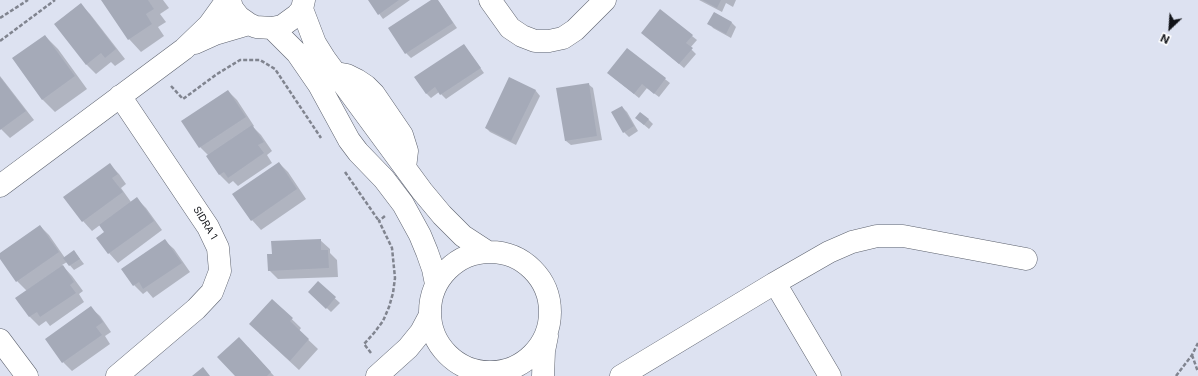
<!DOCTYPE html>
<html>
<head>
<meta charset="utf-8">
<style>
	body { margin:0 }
	#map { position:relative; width:1198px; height:376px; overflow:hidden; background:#dde2f1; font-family:Inter,sans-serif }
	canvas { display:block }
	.north { position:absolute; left:1150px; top:8px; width:40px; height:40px; -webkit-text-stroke:3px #fff; paint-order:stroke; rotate:205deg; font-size:11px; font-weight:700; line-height:16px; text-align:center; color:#111318 }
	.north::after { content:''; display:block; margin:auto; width:14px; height:18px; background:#111318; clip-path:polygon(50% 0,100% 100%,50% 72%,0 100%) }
</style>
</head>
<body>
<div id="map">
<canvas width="1198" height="376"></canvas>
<div class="north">N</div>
</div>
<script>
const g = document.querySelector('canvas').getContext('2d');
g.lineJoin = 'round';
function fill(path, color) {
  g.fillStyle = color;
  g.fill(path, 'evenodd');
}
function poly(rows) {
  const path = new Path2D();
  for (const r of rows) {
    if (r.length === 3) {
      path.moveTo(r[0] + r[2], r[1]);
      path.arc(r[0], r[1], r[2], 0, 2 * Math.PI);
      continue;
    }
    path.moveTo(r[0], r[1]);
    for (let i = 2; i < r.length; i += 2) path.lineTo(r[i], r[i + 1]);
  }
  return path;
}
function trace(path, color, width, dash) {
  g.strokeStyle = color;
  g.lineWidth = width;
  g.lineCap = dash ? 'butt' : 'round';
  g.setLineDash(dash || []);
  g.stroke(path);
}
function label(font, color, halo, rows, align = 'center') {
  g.font = font + ' Inter,sans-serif';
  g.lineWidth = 4;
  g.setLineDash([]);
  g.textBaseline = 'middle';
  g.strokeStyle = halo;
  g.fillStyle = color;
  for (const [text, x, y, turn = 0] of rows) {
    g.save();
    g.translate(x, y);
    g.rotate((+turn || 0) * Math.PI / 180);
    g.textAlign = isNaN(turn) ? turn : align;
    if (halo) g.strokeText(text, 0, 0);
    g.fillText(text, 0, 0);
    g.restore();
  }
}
fill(poly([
	[102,0,163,0,169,8,160,14,166,22,158,27,164,36,141,52,129,39],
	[369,0,410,0,383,19],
	[433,0,437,0,440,3,457,28,411,58,406,53],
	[699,0,736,0,733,7,726,3,722,12],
	[81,5,90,14,125,59,115,66,111,62,96,74,87,65,55,24],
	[715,13,732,23,736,27,731,38,713,28,709,23],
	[45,36,58,49,87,89,55,112,42,99],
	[692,36,697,40,690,48,696,54,684,68,647,37],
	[464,45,484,73,446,99,439,92,431,98,426,93],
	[627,49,670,83,659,97,647,88,639,98,613,77],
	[0,76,34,120,10,138,0,128],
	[510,78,536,91,540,96,516,145,490,132,486,128],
	[588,84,593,88,602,140,571,145,566,141],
	[228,91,237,100,254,126,253,127,261,135,272,151,267,155,272,163,238,186,233,181,229,184,220,175,208,156,209,156,200,147],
	[622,107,627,112,638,131,629,137,624,132],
	[636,118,648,119,653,124,649,129],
	[279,163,288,172,306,199,261,230,252,220],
	[110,165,119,174,126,184,121,188,131,202,137,199,146,208,162,230,118,263,109,253,105,232,100,225,92,231,83,221,65,197],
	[40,226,49,235,65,258,74,251,84,264,74,270,67,262,62,265,72,276,83,291,79,294,84,302,50,326,46,321,39,326,30,317,17,298,27,291,17,281,0,257,0,254],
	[164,240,174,249,190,272,153,298,147,291,143,294,134,285],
	[320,240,330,249,330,253,337,260,338,277,278,279,269,270],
	[318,283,340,303,331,312,310,292],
	[272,300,301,328,299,331,318,349,299,370,259,333],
	[90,307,100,316,111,332,105,336,110,344,72,371,63,362],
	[248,347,274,376,236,376]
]), '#0003');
fill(poly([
	[101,0,148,0,154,9,146,14,152,24,128,40],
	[368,0,399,0,378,15],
	[431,0,438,0,453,23,405,54,388,28],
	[702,0,721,0,717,8],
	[81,3,116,49,105,58,101,53,86,65,54,24],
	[660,9,693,35,686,43,693,48,679,64,641,33],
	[714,12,732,22,726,34,707,24],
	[45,35,75,76,42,100,12,58],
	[464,44,481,68,440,95,435,87,426,94,414,77],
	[627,48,666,78,654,94,642,84,634,94,607,73],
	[0,77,26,111,0,130],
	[509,77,536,90,511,141,485,128],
	[589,83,597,136,565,141,556,88],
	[228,90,246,117,199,148,181,121],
	[622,106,634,126,623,133,611,112],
	[640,112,649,119,644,125,635,118],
	[252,125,264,142,258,145,264,153,228,178,224,172,219,175,206,156],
	[279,162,297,189,251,221,232,194],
	[110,163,118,174,112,178,123,192,82,222,63,197],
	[137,197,154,221,108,254,96,238,104,232,99,225],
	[40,225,59,252,16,282,0,259,0,253],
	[165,239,182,263,143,289,139,282,133,286,121,269],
	[321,239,321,250,328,250,329,268,268,271,267,254,272,254,271,241],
	[74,250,80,259,69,266,63,258],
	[63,265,74,282,70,285,76,293,40,317,37,312,29,317,15,298],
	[318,281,336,297,326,309,308,292],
	[272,299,293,318,290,321,309,339,290,361,249,324],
	[91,306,103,322,96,327,102,335,62,363,45,339],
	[239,337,271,372,267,376,235,376,217,357],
	[203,367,210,376,192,376]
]), '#a5aab8');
const minor = poly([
	[230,0,232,8,239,17,249,24,256,27,272,28,282,26,297,15,302,9,304,0],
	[490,0,510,28,522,36,535,41,549,41,563,38,575,30,605,0],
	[302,9,315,43,325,59,422,191,442,215,463,236,486,251],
	[272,28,297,53,319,85,349,140,358,152,384,179,403,204,420,235,427,252,433,269,436,284],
	[195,43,215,34,249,24],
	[336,73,347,75,357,80,366,86,374,94,402,135,407,151,405,168],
	[0,186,184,49,209,25,227,0],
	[490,312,60],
	[775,283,830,376],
	[0,340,27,376],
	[117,376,196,309,212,292,220,271,218,248,208,227,120,96],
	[377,376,408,348,421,332,429,317],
	[543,376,544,351,547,336],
	[621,376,775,283,829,252,852,242,877,236,903,236,1026,259]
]);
trace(minor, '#5d626e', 23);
trace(poly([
	[0,18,28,0],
	[0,41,55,0],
	[171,86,183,99,217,74,240,60,260,60,275,69,321,138],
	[345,172,379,221],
	[371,353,364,344,374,333,383,321,389,307,393,293,395,278,392,248,379,221,385,216],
	[1192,355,1198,372],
	[1176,376,1192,355,1198,343]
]), '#80848f', 2.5, [4, 2]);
trace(minor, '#fff', 22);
label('10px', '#111318', '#fff', [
	["SIDRA 1",205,223,59]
]);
</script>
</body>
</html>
